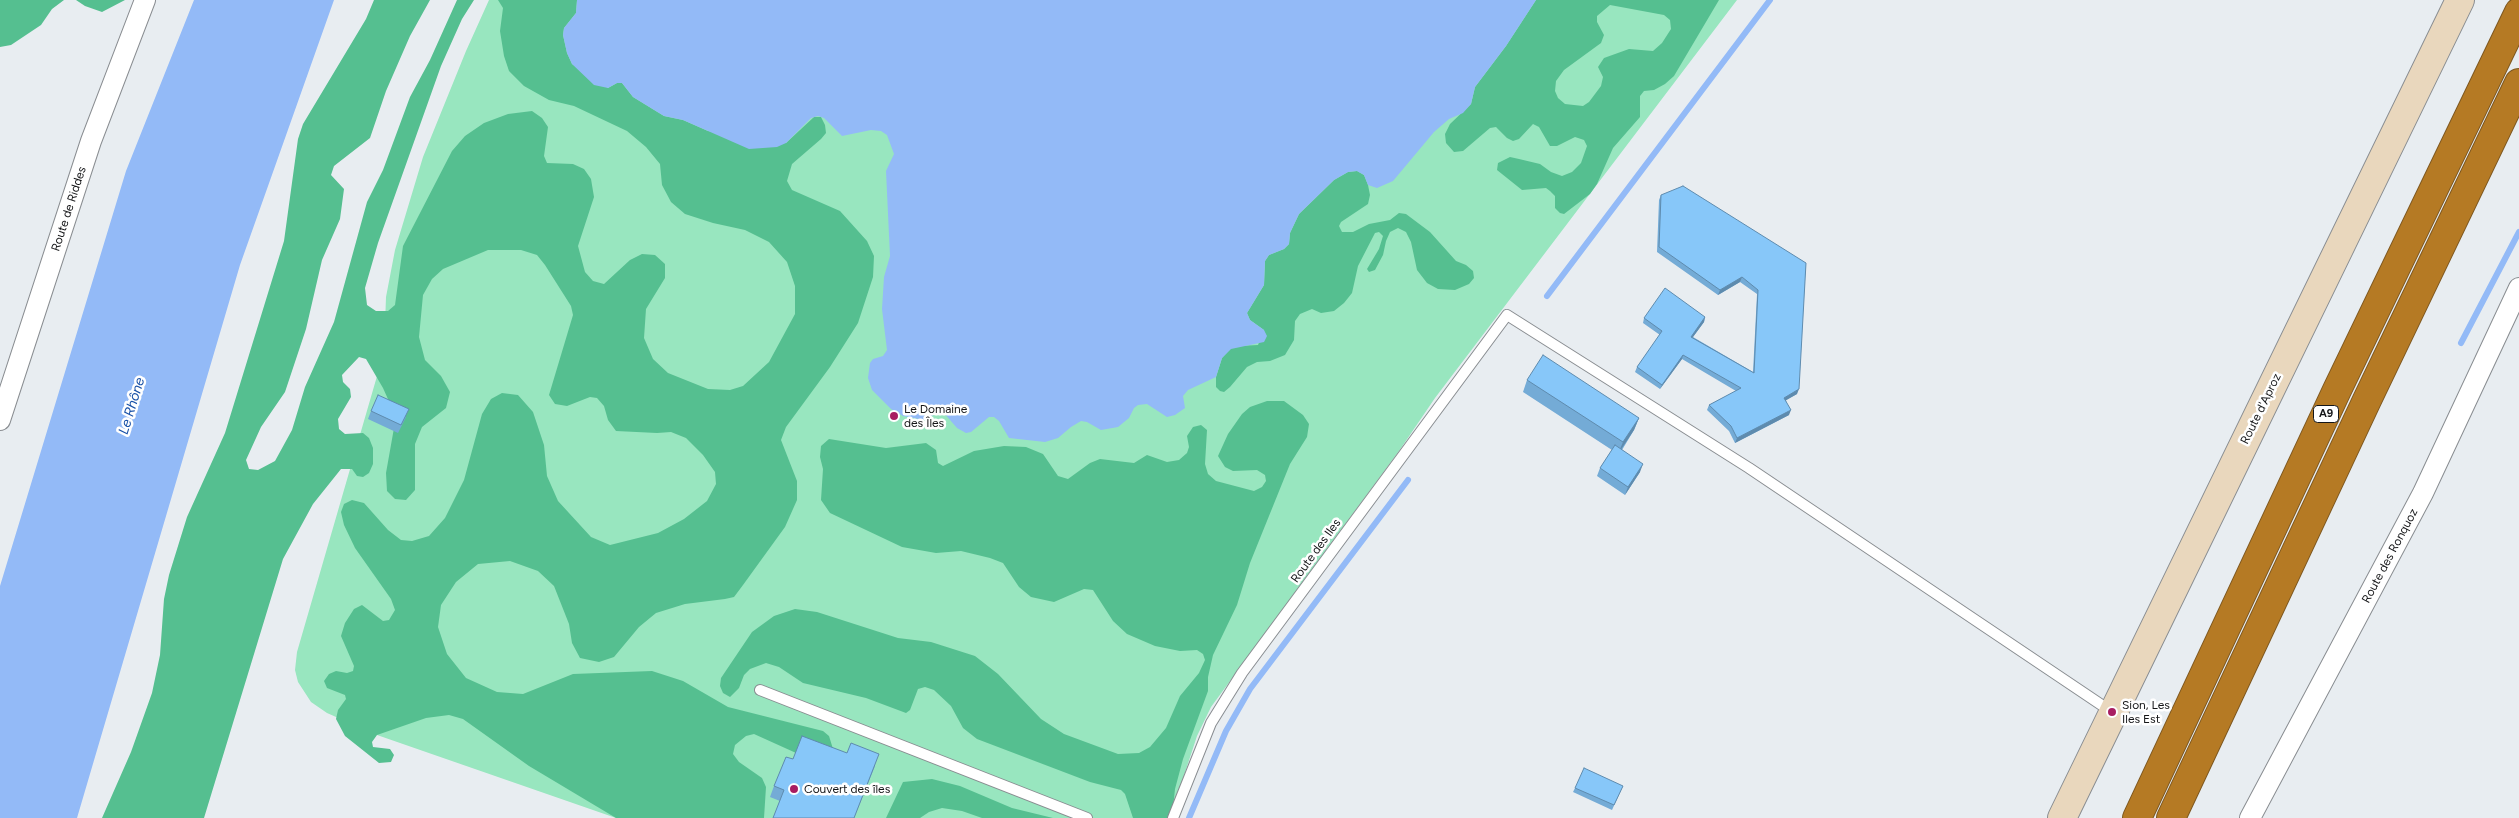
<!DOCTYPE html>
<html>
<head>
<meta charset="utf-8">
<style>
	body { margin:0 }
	canvas { display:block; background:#e8edf1 }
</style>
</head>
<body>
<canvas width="2519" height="818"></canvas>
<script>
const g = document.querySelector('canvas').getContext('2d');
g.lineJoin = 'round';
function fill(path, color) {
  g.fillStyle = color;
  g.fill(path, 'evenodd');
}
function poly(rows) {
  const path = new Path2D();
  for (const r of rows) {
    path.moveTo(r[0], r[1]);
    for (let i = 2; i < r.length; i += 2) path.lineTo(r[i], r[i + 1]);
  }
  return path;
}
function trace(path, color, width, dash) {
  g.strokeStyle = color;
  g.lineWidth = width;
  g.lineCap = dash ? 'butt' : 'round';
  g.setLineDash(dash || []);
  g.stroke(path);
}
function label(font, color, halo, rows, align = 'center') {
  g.font = font + ' Figtree,sans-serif';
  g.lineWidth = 5;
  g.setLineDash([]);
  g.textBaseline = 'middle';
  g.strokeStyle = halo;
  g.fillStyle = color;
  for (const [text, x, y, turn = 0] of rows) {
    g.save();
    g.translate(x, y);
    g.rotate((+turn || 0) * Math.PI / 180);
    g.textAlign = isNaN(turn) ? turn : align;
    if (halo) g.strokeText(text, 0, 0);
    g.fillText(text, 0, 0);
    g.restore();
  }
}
fill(poly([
	[489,0,1737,0,1435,398,1399,451,1211,707,1197,736,1175,803,1172,818,616,818,377,735,327,713,311,702,298,682,295,670,297,652,384,352,386,297,395,250,423,157,466,51]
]), '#98e6bf');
fill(poly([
	[0,0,64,0,52,9,41,25,11,45,0,47],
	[76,0,125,0,102,12,85,6],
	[374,0,430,0,410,36,386,91,370,138,334,166,331,175,344,189,340,219,322,260,306,329,285,392,261,427,246,460,249,469,258,470,275,461,292,430,305,387,334,322,367,202,383,170,410,97,430,60,457,0,474,0,462,19,441,66,378,243,365,288,367,305,376,311,388,311,395,305,403,246,452,151,465,136,484,123,508,114,532,111,542,118,548,127,544,156,547,163,573,164,584,169,591,179,594,197,578,246,585,272,593,281,604,284,630,260,642,254,655,255,665,264,665,278,646,309,644,338,653,359,668,373,708,389,730,390,743,386,769,362,795,314,795,286,787,262,769,242,745,230,713,223,685,214,671,202,662,185,660,164,646,147,627,131,574,106,549,100,524,86,509,71,504,56,500,31,503,8,498,0,577,0,576,13,564,28,563,35,567,53,572,64,608,88,617,83,622,83,633,97,664,116,683,120,708,131,786,143,814,117,821,117,825,125,826,133,821,139,792,164,787,181,792,190,840,211,867,241,874,256,873,277,858,323,830,367,786,427,781,440,797,481,797,500,785,527,743,585,734,597,725,599,685,604,656,613,639,627,614,657,599,662,580,658,572,643,569,624,554,586,538,571,510,561,478,564,456,582,441,605,438,627,447,654,466,678,497,692,523,694,573,674,652,671,683,681,728,707,823,731,829,736,833,749,816,762,754,734,746,736,735,745,733,754,739,762,762,778,766,787,764,818,616,818,529,766,463,719,449,715,426,718,377,735,372,742,373,747,390,749,394,755,391,762,379,763,345,736,336,719,338,710,346,699,345,695,327,688,324,681,329,674,336,671,347,673,353,671,354,666,341,636,345,623,354,609,362,605,383,621,389,620,395,610,391,599,355,548,344,525,341,512,344,504,352,500,364,503,388,530,401,540,412,541,429,536,445,518,464,480,482,414,491,399,502,393,518,395,533,412,544,445,547,476,558,501,591,537,610,545,658,533,684,519,707,501,716,484,715,472,703,455,686,438,671,432,657,433,616,431,608,420,604,406,597,398,590,397,567,406,555,404,549,395,573,315,571,306,545,265,537,255,521,250,488,250,443,269,432,279,423,295,419,337,425,360,441,376,450,392,446,408,422,427,415,444,415,490,406,500,395,499,387,491,386,473,394,428,392,408,383,388,366,359,359,357,342,375,343,382,350,389,351,397,338,419,339,429,345,434,363,433,369,438,373,448,373,464,369,473,363,477,357,476,352,469,341,469,313,504,283,559,204,818,102,818,131,752,152,693,160,655,164,599,169,575,187,517,225,433,284,241,298,139,303,124,366,19],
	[1536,0,1719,0,1674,76,1665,84,1654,90,1644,91,1640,96,1640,117,1613,148,1597,184,1590,194,1564,214,1560,213,1555,208,1555,196,1550,191,1546,188,1522,190,1497,170,1498,163,1510,157,1519,159,1540,164,1551,172,1562,176,1572,172,1581,163,1587,146,1584,140,1575,137,1557,146,1550,146,1539,127,1533,124,1519,139,1513,141,1507,138,1496,127,1490,128,1463,151,1454,152,1446,143,1445,134,1450,124,1471,104,1475,87,1506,46],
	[1610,5,1664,15,1670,20,1671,29,1662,43,1653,51,1629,49,1604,58,1598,67,1603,77,1601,86,1589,102,1583,106,1565,104,1558,98,1555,91,1556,81,1564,70,1601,43,1604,35,1597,22,1597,16],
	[1357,171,1364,175,1368,185,1370,195,1368,204,1341,222,1339,226,1342,232,1353,232,1369,224,1390,220,1399,213,1406,214,1430,232,1456,261,1466,265,1473,271,1474,278,1469,284,1455,290,1438,289,1427,283,1417,270,1411,242,1406,232,1398,228,1390,232,1386,241,1383,255,1375,270,1369,272,1367,269,1379,249,1383,236,1379,232,1375,233,1358,266,1352,293,1344,303,1334,311,1321,313,1312,309,1300,314,1295,321,1294,340,1285,355,1270,361,1257,362,1247,367,1230,387,1224,392,1220,391,1216,387,1216,377,1222,358,1231,348,1239,346,1258,345,1264,330,1250,320,1247,313,1264,285,1265,261,1269,255,1284,249,1289,244,1290,233,1299,214,1334,180,1348,172],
	[1267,401,1284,401,1303,415,1309,424,1307,437,1290,464,1250,563,1237,605,1213,655,1208,677,1208,691,1183,759,1175,789,1172,818,1133,818,1125,794,1121,790,1090,782,977,739,963,728,951,706,934,690,925,687,918,689,910,710,906,713,866,698,803,683,779,667,766,663,750,669,744,675,739,688,730,697,723,693,720,686,721,678,752,632,774,616,795,609,817,612,898,638,931,642,975,656,998,674,1041,719,1064,734,1118,754,1139,753,1150,747,1166,728,1180,696,1199,673,1205,660,1203,654,1197,650,1180,651,1155,646,1127,634,1113,621,1093,590,1084,589,1054,602,1031,597,1019,587,1003,563,990,558,961,551,936,553,902,547,830,513,821,500,823,469,820,457,821,446,829,439,886,448,926,443,936,450,938,463,943,466,974,451,1004,446,1026,447,1043,454,1058,476,1068,479,1090,463,1100,459,1134,463,1147,455,1167,462,1179,460,1187,453,1189,447,1187,436,1193,427,1201,425,1207,430,1205,464,1208,474,1216,481,1254,491,1262,487,1266,481,1265,475,1257,470,1233,471,1225,467,1218,456,1228,434,1242,414,1250,407],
	[932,779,960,786,1012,808,1053,818,982,818,962,811,942,808,929,812,920,818,886,818,903,782]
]), '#55bf90');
fill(poly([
	[194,0,334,0,240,265,77,818,0,818,0,586,126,171],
	[577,0,1536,0,1506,46,1475,87,1471,104,1463,113,1449,119,1434,132,1393,181,1377,188,1368,185,1364,175,1357,171,1348,172,1334,180,1299,214,1290,233,1289,244,1284,249,1269,255,1265,261,1264,285,1247,313,1250,320,1264,330,1267,336,1264,342,1231,349,1222,358,1216,377,1188,390,1183,396,1185,408,1175,415,1167,417,1147,404,1138,405,1134,408,1129,418,1118,427,1101,430,1087,422,1081,421,1071,427,1058,438,1045,442,1009,438,999,421,994,417,989,417,971,432,966,433,957,428,944,413,939,412,924,420,903,416,891,409,872,390,868,378,870,363,873,359,883,356,887,350,882,309,884,277,890,256,886,171,894,154,887,135,881,131,871,130,842,136,824,118,818,116,811,118,786,143,777,147,749,149,683,120,664,116,633,97,622,83,617,83,608,88,594,85,572,64,567,53,563,35,564,28,576,13]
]), '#93baf7');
trace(poly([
	[1547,296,1770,0],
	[2461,343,2519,232],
	[1189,818,1226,731,1250,689,1408,480]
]), '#93baf7', 6);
const lane = poly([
	[760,690,1087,818],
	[1173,818,1211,723,1242,673,1507,315,1749,468,2112,712]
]);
const street = poly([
	[0,420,91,141,145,0],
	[2250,818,2423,493,2519,288]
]);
const secondary = poly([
	[2062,818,2460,0]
]);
const highway = poly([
	[2137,818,2337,390,2519,12],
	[2171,818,2367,400,2519,83]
]);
trace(lane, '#898d91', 12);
trace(street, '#898d91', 22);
trace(secondary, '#898d91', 30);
trace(highway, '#7d5720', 30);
trace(lane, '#fff', 10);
trace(street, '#fff', 20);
trace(secondary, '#e9d7bd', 28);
trace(highway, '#b57a24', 28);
fill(poly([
	[1661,195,1806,263,1797,394,1786,400,1789,415,1735,443,1729,431,1707,410,1709,405,1736,391,1682,359,1660,389,1635,372,1637,367,1660,335,1643,323,1644,318,1705,317,1704,322,1693,337,1753,372,1757,294,1740,282,1718,295,1657,252,1659,200],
	[1527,380,1639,418,1634,430,1622,450,1640,472,1625,495,1597,476,1600,468,1612,450,1523,392],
	[371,411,406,417,398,433,368,419],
	[793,759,875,766,854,818,773,818,780,801,770,797,774,786],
	[1623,786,1612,810,1573,792,1575,788]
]), '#74abd6');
fill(poly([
	[1742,277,1740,282,1718,295,1720,290],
	[1705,317,1704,322,1690,341,1691,337],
	[1683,355,1682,359,1660,389,1662,385],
	[1799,389,1797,394,1783,402,1784,398],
	[1791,410,1789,415,1735,443,1737,438],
	[1639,418,1634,430,1618,454,1623,442],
	[1643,464,1640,472,1625,495,1628,487]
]), '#5e8bae');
const building = poly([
	[1683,186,1806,263,1799,389,1784,398,1791,410,1737,438,1731,426,1709,405,1741,388,1683,355,1662,385,1637,367,1662,331,1644,318,1665,288,1705,317,1691,337,1754,373,1758,290,1742,277,1720,290,1659,247,1661,195,1683,186],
	[1543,355,1639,418,1623,442,1527,380,1543,355],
	[378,395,409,409,401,425,371,411,378,395],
	[1615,445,1643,464,1628,487,1600,468,1615,445],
	[802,736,847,753,851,743,879,754,854,818,773,818,784,790,774,786,786,757,793,759,802,736],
	[1584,768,1623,786,1614,805,1575,788,1584,768]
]);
fill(building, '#87c7f9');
trace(building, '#5e8bae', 1);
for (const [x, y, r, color] of [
	[894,416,5,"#a81d61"],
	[2112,712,5,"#a81d61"],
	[794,789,5,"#a81d61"]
]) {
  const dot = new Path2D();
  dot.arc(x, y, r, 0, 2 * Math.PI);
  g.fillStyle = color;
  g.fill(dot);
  trace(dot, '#fff', 2);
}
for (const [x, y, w] of [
	[2326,414,25]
]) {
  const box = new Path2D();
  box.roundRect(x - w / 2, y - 8.5, w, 17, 4);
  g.fillStyle = '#fff';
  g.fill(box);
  trace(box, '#151618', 1);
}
label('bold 11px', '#151618', null, [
	["A9",2326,414]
]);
label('12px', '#151618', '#fff', [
	["Route de Riddes",69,209,-72],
	["Route d'Aproz",2261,409,-64],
	["Route des Iles",1316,551,-54],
	["Route des Ronquoz",2390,556,-62]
]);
label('12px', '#151618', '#fff', [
	["Le Domaine",904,409],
	["des Îles",904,423],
	["Sion, Les",2122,705],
	["Iles Est",2122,719],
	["Couvert des îles",804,789]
], 'left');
label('italic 14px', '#1a52a8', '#fff', [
	["Le Rhône",132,406,-73]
]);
</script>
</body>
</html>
